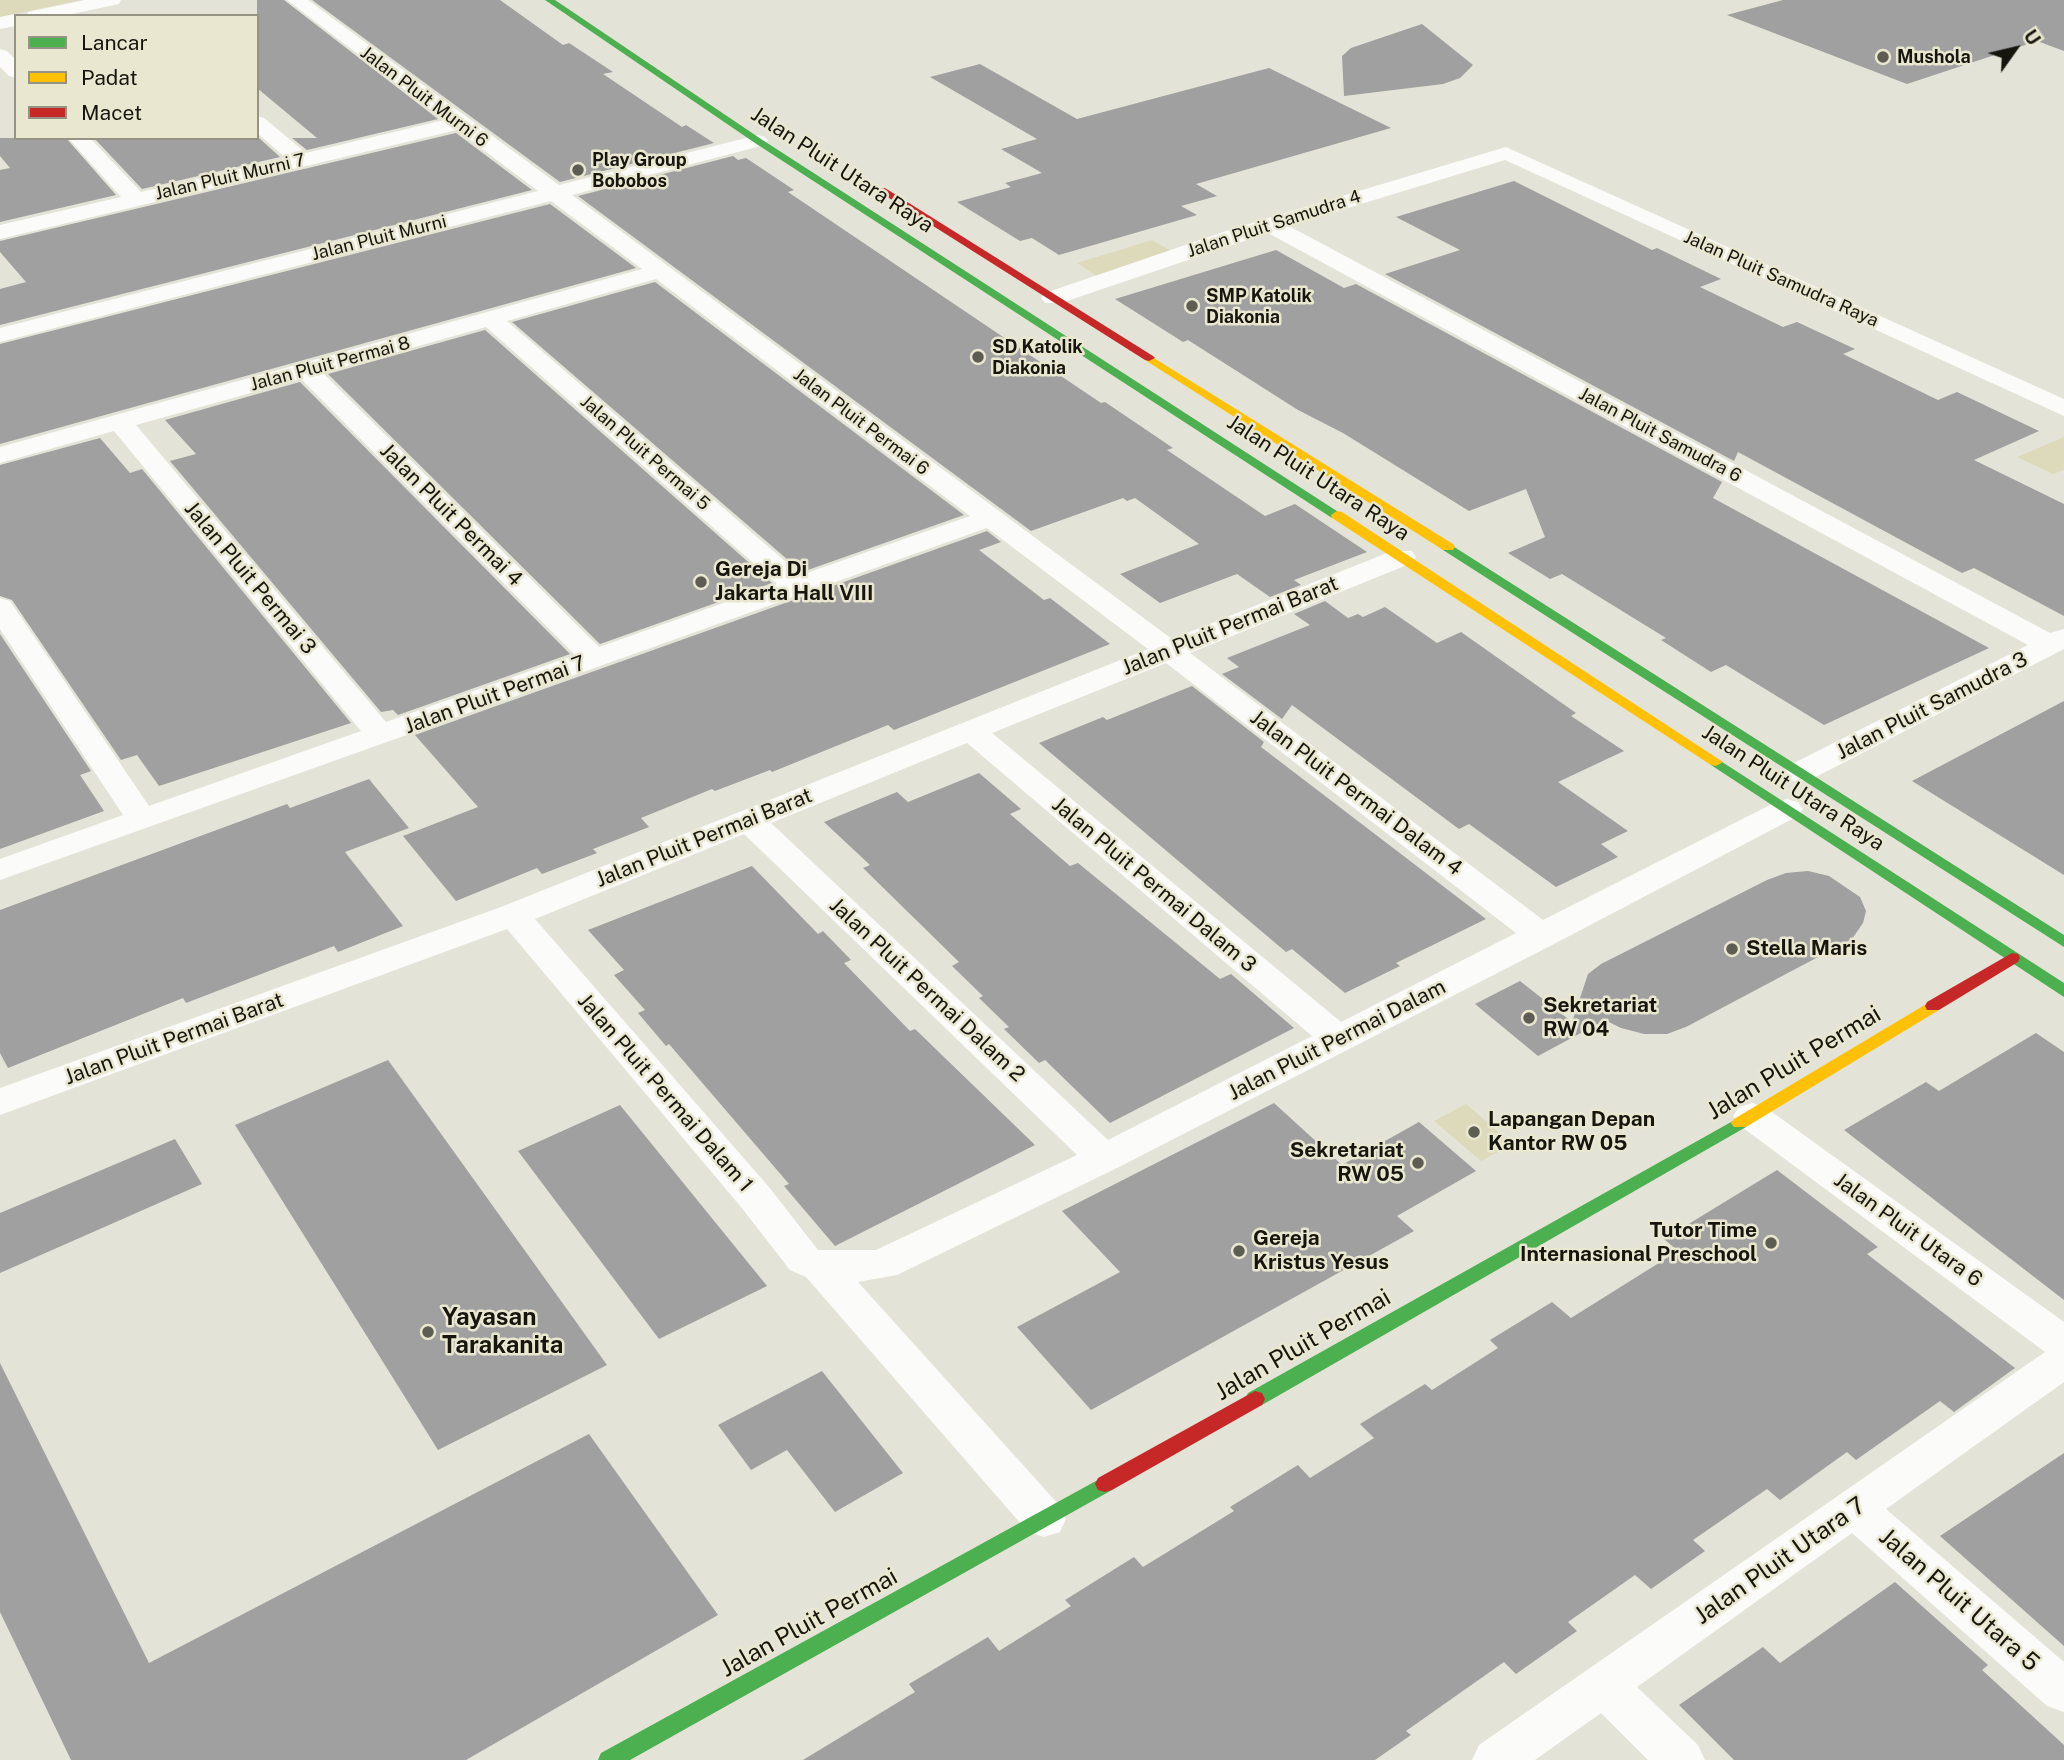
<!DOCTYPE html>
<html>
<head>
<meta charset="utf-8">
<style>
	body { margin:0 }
	#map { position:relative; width:2064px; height:1760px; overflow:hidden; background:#e4e3d7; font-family:"Public Sans",sans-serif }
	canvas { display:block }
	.legend { position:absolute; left:14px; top:14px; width:245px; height:126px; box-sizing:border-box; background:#eae7d1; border:2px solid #959383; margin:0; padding:9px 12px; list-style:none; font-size:21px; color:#16150e }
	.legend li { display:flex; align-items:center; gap:14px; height:35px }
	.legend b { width:35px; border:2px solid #959383 }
	.north { position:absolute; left:1980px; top:14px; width:70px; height:70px; -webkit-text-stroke:5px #eae7d1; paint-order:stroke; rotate:56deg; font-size:19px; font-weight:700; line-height:28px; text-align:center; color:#16150e }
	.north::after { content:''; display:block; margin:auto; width:24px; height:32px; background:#16150e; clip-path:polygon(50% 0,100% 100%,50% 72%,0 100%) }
</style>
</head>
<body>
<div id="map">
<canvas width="2064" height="1760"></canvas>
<ul class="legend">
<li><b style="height:9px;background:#4caf50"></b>Lancar</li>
<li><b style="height:9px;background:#ffc107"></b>Padat</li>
<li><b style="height:9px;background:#c62828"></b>Macet</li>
</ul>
<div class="north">U</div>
</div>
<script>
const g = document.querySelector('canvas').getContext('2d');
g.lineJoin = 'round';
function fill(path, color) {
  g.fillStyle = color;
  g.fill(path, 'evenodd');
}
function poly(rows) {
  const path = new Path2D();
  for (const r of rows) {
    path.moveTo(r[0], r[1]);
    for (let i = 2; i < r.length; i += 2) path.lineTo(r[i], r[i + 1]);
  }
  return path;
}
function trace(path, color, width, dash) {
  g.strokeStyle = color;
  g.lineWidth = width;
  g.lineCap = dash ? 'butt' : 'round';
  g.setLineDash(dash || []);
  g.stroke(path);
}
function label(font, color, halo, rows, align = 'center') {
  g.font = font + ' "Public Sans",sans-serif';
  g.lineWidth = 5;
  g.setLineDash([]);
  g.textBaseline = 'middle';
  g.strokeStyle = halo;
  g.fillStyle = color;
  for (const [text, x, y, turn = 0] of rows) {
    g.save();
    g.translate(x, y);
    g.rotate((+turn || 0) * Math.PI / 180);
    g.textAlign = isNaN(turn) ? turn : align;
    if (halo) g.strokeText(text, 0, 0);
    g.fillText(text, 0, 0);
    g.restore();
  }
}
fill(poly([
	[0,0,81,0,0,17],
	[1152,240,1178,255,1101,279,1077,263],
	[2064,437,2064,470,2053,474,2017,457],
	[1466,1104,1513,1144,1481,1161,1434,1121]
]), '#dddabb');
fill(poly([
	[257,0,284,0,438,119,307,150,292,138,317,138,257,88],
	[312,0,500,0,563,45,569,43,613,72,603,74,682,127,686,125,714,143,560,182],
	[1783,0,2064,0,2064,51,2037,41,1907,84,1727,15],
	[1422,24,1473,65,1460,78,1443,84,1344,96,1342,56,1351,48],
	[980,64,1077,119,1269,68,1391,128,1196,184,1217,196,1181,206,1197,215,1059,255,1032,238,1020,241,957,202,1011,187,1005,183,1042,173,1001,149,1037,139,930,77],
	[456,133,532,190,0,325,0,289,26,282,0,252,0,241],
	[0,138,66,138,116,195,0,222,0,170,10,168,0,156],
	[94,138,259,138,280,157,142,189],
	[733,156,738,160,746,158,794,190,788,192,1101,403,1105,402,1173,448,1167,450,1265,516,1295,504,1367,552,1294,580,1301,585,1270,597,1237,574,1160,603,1120,574,1199,544,1135,498,1127,501,1123,498,1031,531,578,196],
	[1514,181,1652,250,1657,248,1721,279,1700,287,1783,327,1797,322,1855,349,1843,354,1938,400,1957,392,2039,431,1974,460,2064,504,2064,616,1974,568,1962,573,1738,452,1734,461,1385,274,1460,250,1396,217],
	[550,204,636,268,0,444,0,344],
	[1276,250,1344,288,1356,284,1722,482,1713,498,1989,648,1824,725,1726,665,1711,672,1661,640,1666,638,1562,574,1550,579,1508,553,1545,537,1526,489,1469,511,1343,433,1298,410,1188,340,1183,342,1115,299],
	[655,282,964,515,802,572,512,322],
	[485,330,772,583,600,644,328,374],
	[300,382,570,654,398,715,393,710,381,712,170,461,196,454,165,420],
	[100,438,130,473,142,469,351,723,159,786,137,755,121,760,12,600,0,596,0,465],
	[987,531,1001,542,979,550,1044,600,1050,598,1110,644,894,730,888,725,772,772,770,770,715,791,712,789,641,818,649,827,593,849,597,853,542,874,537,868,456,901,403,836,478,807,415,735],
	[1325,601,1348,618,1358,614,1363,617,1385,607,1437,643,1461,632,1576,713,1571,716,1624,751,1558,782,1628,831,1601,844,1618,857,1556,887,1469,824,1459,829,1292,705,1282,719,1222,674,1239,667,1227,658,1310,625,1294,614],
	[0,634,91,771,80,775,104,811,0,849],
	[1192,686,1264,742,1261,747,1486,919,1396,963,1400,966,1345,993,1292,949,1286,952,1039,743,1103,717,1107,720],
	[2064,701,2064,875,1912,781],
	[979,773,1021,809,1010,814,1070,866,1078,863,1220,979,1231,974,1294,1028,1110,1123,1045,1060,1039,1063,1004,1029,1009,1027,979,998,983,996,952,966,959,962,863,868,870,865,824,822,897,792,908,802],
	[369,779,409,828,345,852,403,926,338,952,334,946,186,1003,183,998,8,1068,0,1053,0,910,287,804,290,808],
	[752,866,818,934,823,931,851,960,844,963,910,1031,915,1029,1035,1145,835,1246,784,1186,789,1184,669,1044,666,1046,638,1013,645,1010,614,975,624,970,588,930],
	[1808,871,1829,876,1860,897,1866,911,1863,923,1852,939,1686,1027,1667,1034,1644,1034,1621,1028,1605,1020,1538,1056,1475,1004,1520,981,1572,1022,1588,974,1601,964,1767,880,1786,873],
	[2036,1033,2064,1052,2064,1300,1844,1130,1926,1082,1939,1091],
	[388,1060,607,1365,438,1450,235,1125],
	[1274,1103,1342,1165,1419,1122,1476,1171,1397,1216,1414,1231,1091,1410,1017,1327,1120,1272,1062,1211],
	[620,1105,767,1286,659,1339,518,1151],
	[175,1139,202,1184,0,1273,0,1213],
	[1777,1170,1878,1247,1867,1254,2015,1368,1954,1412,1940,1401,1856,1460,1847,1452,1780,1500,1767,1489,1693,1540,1705,1551,1651,1589,1635,1575,1568,1622,1577,1631,1516,1674,1504,1662,1406,1731,1411,1735,1375,1760,803,1760,915,1692,909,1684,988,1637,999,1651,1071,1606,1065,1600,1134,1557,1143,1567,1234,1511,1230,1507,1298,1465,1310,1478,1374,1438,1360,1424,1425,1384,1432,1390,1498,1348,1490,1340,1552,1302,1571,1318,1678,1251,1664,1239],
	[0,1363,149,1663,589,1434,718,1615,466,1760,71,1760,0,1612],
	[822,1371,903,1473,835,1512,787,1450,751,1470,718,1425],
	[2064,1453,2064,1646,1940,1536],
	[1895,1582,1988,1665,1982,1670,2064,1745,2064,1760,1734,1760,1679,1705,1763,1647,1780,1663]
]), '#9fa09f');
fill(poly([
	[85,0,121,0,119,4,63,16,26,16,28,12,85,0],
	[287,0,308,0,559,185,758,135,765,137,768,141,765,145,572,195,1172,639,1392,551,1412,551,1416,557,1412,563,1190,653,1543,920,1776,802,1787,799,1798,802,1803,809,1798,816,1554,944,1117,1168,897,1275,858,1282,1060,1506,1066,1519,1060,1532,1044,1537,1028,1532,806,1277,790,1270,741,1207,507,929,0,1115,0,1088,501,907,1148,649,987,528,0,880,0,859,123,815,0,629,0,598,10,601,149,806,361,731,114,431,0,463,0,447,642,269,551,201,0,342,0,328,538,191,457,130,0,239,0,225,121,197,68,138,90,138,141,192,286,158,257,133,257,116,264,118,306,153,444,120,287,0],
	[656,279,970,516,801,575,507,321,656,279],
	[486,327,777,584,599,647,323,373,486,327],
	[301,379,575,655,386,722,136,425,301,379],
	[1166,663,1516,933,1341,1022,992,733,1166,663],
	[967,743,1312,1036,1108,1140,771,823,967,743],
	[744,834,1077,1155,876,1250,818,1250,769,1187,535,919,744,834],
	[16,14,22,16,16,16,16,26,0,29,0,17,16,14],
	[0,49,7,51,16,60,16,78,9,76,0,67,0,49],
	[1506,147,2064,399,2064,416,1505,160,1289,226,2050,633,2064,629,2064,649,1810,780,1799,782,1788,780,1783,773,1788,766,2028,645,1268,233,1061,303,1045,303,1041,298,1045,293,1232,229,1506,147],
	[1752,1103,1765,1107,2064,1322,2064,1382,1886,1509,2064,1662,2064,1712,2047,1706,1852,1533,1637,1687,1698,1745,1705,1760,1648,1760,1601,1713,1535,1760,1472,1760,1479,1745,2045,1352,1739,1125,1733,1116,1739,1107,1752,1103]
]), '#fbfbf9');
fill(poly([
	[545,0,555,0,761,139,1343,515,1342,518,1332,518,755,143,545,0],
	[1448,543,2064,935,2064,947,1443,550,1443,544,1448,543],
	[1716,758,2064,983,2064,997,1711,765,1709,762,1711,759,1716,758],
	[1740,1117,1746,1119,1749,1123,1746,1127,1262,1405,1255,1407,1248,1405,1245,1399,1248,1393,1740,1117],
	[1105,1476,1112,1478,1115,1484,1112,1490,630,1760,598,1760,601,1753,1105,1476]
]), '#4caf50');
fill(poly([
	[1149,355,1453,544,1455,547,1453,550,1443,550,1145,360,1145,356,1149,355],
	[1337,511,1342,512,1723,762,1716,766,1711,765,1332,518,1331,515,1337,511],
	[1933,1000,1939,1002,1941,1006,1939,1010,1746,1127,1734,1127,1731,1123,1734,1119,1933,1000]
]), '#ffc107');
fill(poly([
	[885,188,1153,356,1155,358,1149,361,1145,360,881,193,881,189,885,188],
	[2012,953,2018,954,2020,958,2018,962,1939,1010,1927,1010,1925,1006,1927,1002,2012,953],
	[1255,1391,1262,1393,1265,1399,1262,1405,1112,1490,1105,1492,1098,1490,1095,1484,1098,1478,1255,1391]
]), '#c62828');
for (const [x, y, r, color] of [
	[1883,57,7,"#5e5d54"],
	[578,170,7,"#5e5d54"],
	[1192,306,7,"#5e5d54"],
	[978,357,7,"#5e5d54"],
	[701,582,7,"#5e5d54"],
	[1732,949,7,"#5e5d54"],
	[1529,1018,7,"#5e5d54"],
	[1474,1132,7,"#5e5d54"],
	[1418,1163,7,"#5e5d54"],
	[1771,1243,7,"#5e5d54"],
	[1239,1251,7,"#5e5d54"],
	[428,1332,7,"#5e5d54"]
]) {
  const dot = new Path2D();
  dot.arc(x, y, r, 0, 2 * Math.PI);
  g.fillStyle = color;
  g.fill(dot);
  trace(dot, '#eae7d1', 2.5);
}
label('bold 18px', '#16150e', '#eae7d1', [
	["Mushola",1897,57],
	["Play Group",592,160],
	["Bobobos",592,181],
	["SMP Katolik",1206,296],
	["Diakonia",1206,317],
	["SD Katolik",992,347],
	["Diakonia",992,368]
], 'left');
label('18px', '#16150e', '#eae7d1', [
	["Jalan Pluit Murni 6",424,97,37],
	["Jalan Pluit Murni 7",230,177,-13],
	["Jalan Pluit Samudra 4",1274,224,-18],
	["Jalan Pluit Murni",379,238,-14],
	["Jalan Pluit Samudra Raya",1781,279,24],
	["Jalan Pluit Permai 8",330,364,-15],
	["Jalan Pluit Permai 6",861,422,37],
	["Jalan Pluit Samudra 6",1660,435,28],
	["Jalan Pluit Permai 5",645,453,41]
]);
label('21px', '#16150e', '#eae7d1', [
	["Jalan Pluit Utara Raya",842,170,33],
	["Jalan Pluit Utara Raya",1318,478,33],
	["Jalan Pluit Permai 4",451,515,45],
	["Jalan Pluit Permai 3",250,578,50],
	["Jalan Pluit Permai Barat",1230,626,-22],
	["Jalan Pluit Permai 7",495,695,-20],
	["Jalan Pluit Samudra 3",1932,706,-27],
	["Jalan Pluit Utara Raya",1793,788,33],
	["Jalan Pluit Permai Dalam 4",1356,793,37],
	["Jalan Pluit Permai Barat",704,838,-22],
	["Jalan Pluit Permai Dalam 3",1154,885,40],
	["Jalan Pluit Permai Dalam 2",927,990,43],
	["Jalan Pluit Permai Barat",174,1039,-20],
	["Jalan Pluit Permai Dalam",1337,1040,-27],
	["Jalan Pluit Permai Dalam 1",665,1093,49],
	["Jalan Pluit Utara 6",1908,1230,36]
]);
label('bold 21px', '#16150e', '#eae7d1', [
	["Gereja Di",715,570],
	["Jakarta Hall VIII",715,594],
	["Stella Maris",1746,949],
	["Sekretariat",1543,1006],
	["RW 04",1543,1030],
	["Lapangan Depan",1488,1120],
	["Kantor RW 05",1488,1144],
	["Sekretariat",1404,1151,"right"],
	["RW 05",1404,1175,"right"],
	["Tutor Time",1757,1231,"right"],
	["Internasional Preschool",1757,1255,"right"],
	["Gereja",1253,1239],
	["Kristus Yesus",1253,1263]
], 'left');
label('24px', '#16150e', '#eae7d1', [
	["Jalan Pluit Permai",1794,1063,-31],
	["Jalan Pluit Permai",1303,1345,-30],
	["Jalan Pluit Utara 7",1780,1561,-35],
	["Jalan Pluit Utara 5",1959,1600,41],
	["Jalan Pluit Permai",809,1623,-29]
]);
label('bold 24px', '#16150e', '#eae7d1', [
	["Yayasan",442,1318],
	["Tarakanita",442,1346]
], 'left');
</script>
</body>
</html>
